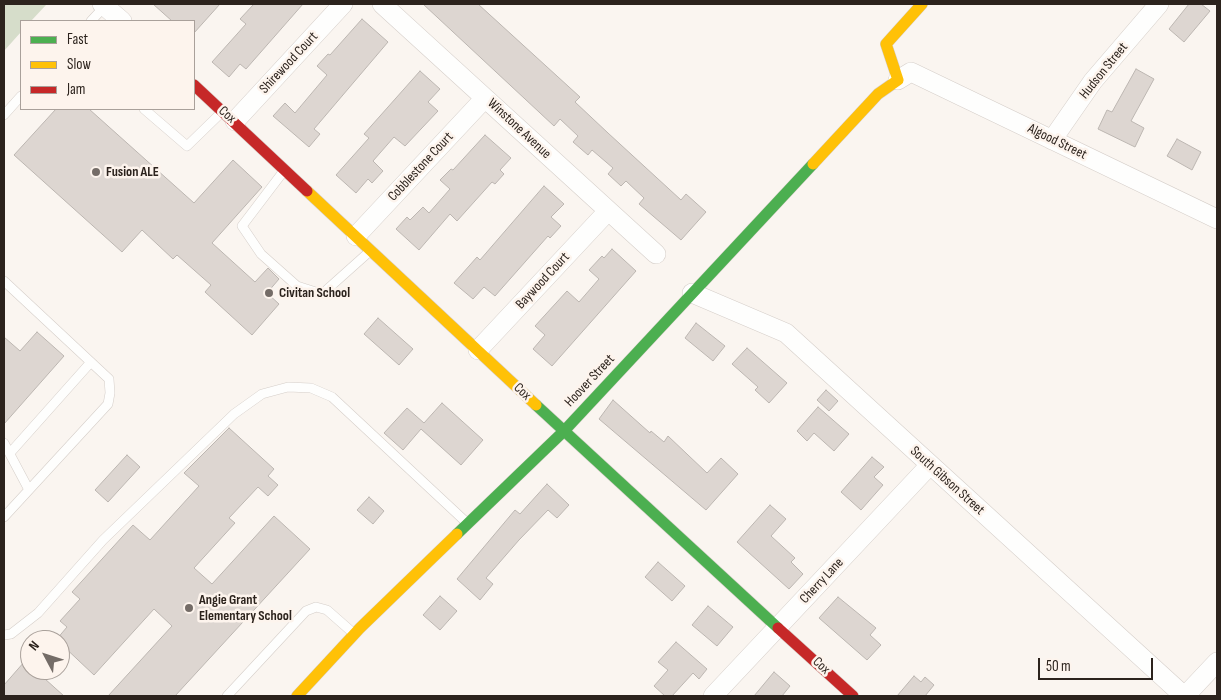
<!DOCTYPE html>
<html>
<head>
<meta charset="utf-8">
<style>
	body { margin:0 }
	#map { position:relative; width:1221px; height:700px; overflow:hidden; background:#faf5f0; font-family:"Sofia Sans Condensed",sans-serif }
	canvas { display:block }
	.frame { position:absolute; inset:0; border:5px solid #2c231d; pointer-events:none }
	.legend { position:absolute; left:20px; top:20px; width:175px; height:90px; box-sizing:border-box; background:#fdf4ed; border:1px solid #a9a09a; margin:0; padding:6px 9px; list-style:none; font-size:15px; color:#2c231d }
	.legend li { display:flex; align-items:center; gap:10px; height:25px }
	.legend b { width:25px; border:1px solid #a9a09a }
	.north { position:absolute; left:20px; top:630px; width:50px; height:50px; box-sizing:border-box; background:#fdf4ed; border:1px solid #a9a09a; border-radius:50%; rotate:310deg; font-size:14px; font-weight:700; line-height:20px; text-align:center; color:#2c231d }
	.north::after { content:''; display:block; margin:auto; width:18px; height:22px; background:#746c67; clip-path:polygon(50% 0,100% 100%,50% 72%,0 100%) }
	.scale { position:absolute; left:1038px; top:658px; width:115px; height:22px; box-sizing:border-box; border:2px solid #2c231d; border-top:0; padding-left:6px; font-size:15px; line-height:18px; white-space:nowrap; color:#2c231d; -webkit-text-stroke:4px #fdf4ed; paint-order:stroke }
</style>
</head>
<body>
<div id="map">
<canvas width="1221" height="700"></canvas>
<div class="frame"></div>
<ul class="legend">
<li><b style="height:6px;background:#4caf50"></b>Fast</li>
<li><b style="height:6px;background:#ffc107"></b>Slow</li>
<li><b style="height:6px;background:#c62828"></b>Jam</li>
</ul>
<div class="north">N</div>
<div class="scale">50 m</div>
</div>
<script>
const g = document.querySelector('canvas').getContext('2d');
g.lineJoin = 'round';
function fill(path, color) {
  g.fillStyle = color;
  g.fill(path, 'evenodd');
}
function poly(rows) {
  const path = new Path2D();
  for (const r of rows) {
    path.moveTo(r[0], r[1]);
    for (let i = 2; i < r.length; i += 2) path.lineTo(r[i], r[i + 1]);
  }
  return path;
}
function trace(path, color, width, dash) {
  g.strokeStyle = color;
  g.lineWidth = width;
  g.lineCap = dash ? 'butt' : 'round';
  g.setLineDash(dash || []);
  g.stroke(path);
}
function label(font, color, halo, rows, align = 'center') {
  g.font = font + ' "Sofia Sans Condensed",sans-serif';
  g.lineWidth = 5;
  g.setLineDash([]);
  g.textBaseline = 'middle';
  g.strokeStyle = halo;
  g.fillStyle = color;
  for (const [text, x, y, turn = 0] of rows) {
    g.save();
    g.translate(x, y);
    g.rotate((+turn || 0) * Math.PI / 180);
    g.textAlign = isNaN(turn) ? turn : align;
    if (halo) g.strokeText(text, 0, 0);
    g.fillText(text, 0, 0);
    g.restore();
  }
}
fill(poly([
	[4,4,46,5,31,21,21,21,21,32,4,51]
]), '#d6ddca');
const building = poly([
	[153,4,220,4,194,33,194,21,172,21,153,4],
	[254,4,303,4,246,69,240,64,229,77,212,62,246,24,240,19,254,4],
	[423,4,478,4,580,97,575,102,608,133,681,200,686,194,706,212,681,240,639,204,644,198,626,181,621,186,608,174,613,168,592,150,588,155,573,142,578,136,560,119,554,126,423,4],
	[1189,4,1201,4,1210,11,1184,42,1169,29,1189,4],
	[362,19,388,42,314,129,320,134,309,147,273,116,285,103,295,113,327,75,317,66,328,54,330,55,362,19],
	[1136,69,1154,79,1131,121,1144,128,1135,147,1098,129,1107,110,1112,112,1136,69],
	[420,71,440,89,428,102,438,111,405,146,394,137,373,161,383,171,372,183,368,179,356,193,336,175,369,138,364,134,420,71],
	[56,109,89,109,194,203,233,160,262,187,212,243,255,282,268,268,279,279,267,293,279,304,252,335,205,292,211,285,177,255,173,259,142,230,122,252,14,155,56,109],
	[485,135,511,158,500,170,504,174,495,184,492,182,457,221,450,214,419,250,396,229,407,217,410,220,423,207,429,213,450,189,440,180,451,169,453,170,485,135],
	[1177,139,1201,152,1192,170,1167,156,1177,139],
	[544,186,564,204,551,217,561,226,550,238,548,236,495,296,484,287,473,299,454,283,477,257,480,260,544,186],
	[612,249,636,271,552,366,533,349,545,335,535,326,567,291,579,302,599,279,589,270,602,256,604,258,612,249],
	[378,318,413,349,399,365,364,334,378,318],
	[696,323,725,346,713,361,685,338,696,323],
	[37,332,64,356,4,424,4,337,20,351,37,332],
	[747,348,787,383,769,403,755,390,758,387,732,364,747,348],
	[826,390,838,401,829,411,817,400,826,390],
	[613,400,650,433,651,431,664,442,668,436,707,473,721,458,738,474,706,510,599,419,613,400],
	[442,403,483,440,461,465,421,429,403,450,384,433,407,408,424,423,442,403],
	[818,407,849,434,834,451,814,433,807,441,797,431,818,407],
	[229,428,274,469,268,476,278,485,268,496,258,487,229,518,235,523,194,568,212,584,274,516,310,549,175,696,108,696,172,626,154,609,94,675,60,643,60,640,56,640,67,627,60,621,80,599,72,592,133,525,150,540,199,486,184,473,229,428],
	[127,455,140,467,108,502,95,490,127,455],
	[872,457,884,467,874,477,883,485,861,510,841,492,872,457],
	[547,484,569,505,557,518,548,510,519,540,486,578,493,584,480,600,457,579,515,510,520,514,547,484],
	[369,497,384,511,373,524,357,510,369,497],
	[770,505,786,519,771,536,795,558,791,562,803,574,789,589,737,542,770,505],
	[658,562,685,586,672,601,645,577,658,562],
	[440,596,457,611,440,630,423,615,440,596],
	[838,597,876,628,870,635,881,645,867,660,819,618,838,597],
	[708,606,733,627,717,646,692,625,708,606],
	[676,642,707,669,699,679,693,673,672,696,665,696,654,686,668,670,658,662,676,642],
	[25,661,30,666,30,670,35,670,64,696,4,696,4,685,25,661],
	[774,672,790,686,782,696,754,696,774,672],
	[914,676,921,682,925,677,934,685,925,696,897,696,914,676]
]);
fill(building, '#ddd6d1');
trace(building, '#bcb6b1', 1);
const lane = poly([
	[91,21,105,6],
	[144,109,187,146,221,113],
	[4,115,21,96],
	[283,172,242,226,261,254,297,286,322,294,369,252],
	[4,281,109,379,110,393,108,404,4,517],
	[4,443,29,490],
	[10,453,91,362],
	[4,635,11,634,38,613,103,540,234,414,262,394,288,387,311,388,332,397,466,522],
	[227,696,306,611,316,607,327,610,352,632]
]);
const street = poly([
	[102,4,122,21],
	[382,4,656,254],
	[898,80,911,72,1217,219],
	[235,121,343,4],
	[1052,140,1093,81,1159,4],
	[356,236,485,98],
	[692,293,786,333,1184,696],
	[478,350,608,211],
	[713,696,930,465],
	[1185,696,1217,662]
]);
const fast = poly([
	[536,405,778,628],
	[457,534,564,431,813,164]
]);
const slow = poly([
	[813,164,878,94,898,80,886,44,922,4],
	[307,191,536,405],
	[297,696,360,628,457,534]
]);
const jam = poly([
	[194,85,307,191],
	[778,628,853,696]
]);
trace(lane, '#d5cec9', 10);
trace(street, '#d5cec9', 20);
trace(fast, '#d5cec9', 12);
trace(slow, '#d5cec9', 12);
trace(jam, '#d5cec9', 12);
trace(lane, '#fefefd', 9);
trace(street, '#fefefd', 19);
trace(fast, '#4caf50', 11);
trace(slow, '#ffc107', 11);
trace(jam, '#c62828', 11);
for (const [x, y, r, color] of [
	[96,172,5,"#746c67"],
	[269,293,5,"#746c67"],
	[189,608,5,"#746c67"]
]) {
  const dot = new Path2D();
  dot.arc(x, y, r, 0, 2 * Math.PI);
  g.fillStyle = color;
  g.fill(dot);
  trace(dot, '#fdf4ed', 2);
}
label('14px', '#2c231d', '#fdf4ed', [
	["Shirewood Court",289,63,-47],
	["Hudson Street",1104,71,-51],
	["Cox",227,115,42],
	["Winstone Avenue",519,129,43],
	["Algood Street",1057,142,26],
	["Cobblestone Court",421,167,-47],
	["Baywood Court",543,281,-47],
	["Hoover Street",590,381,-47],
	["Cox",522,392,43],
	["South Gibson Street",947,481,42],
	["Cherry Lane",822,581,-47],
	["Cox",821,666,43]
]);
label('bold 14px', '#2c231d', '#fdf4ed', [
	["Fusion ALE",106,172],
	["Civitan School",279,293],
	["Angie Grant",199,600],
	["Elementary School",199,616]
], 'left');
</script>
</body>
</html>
